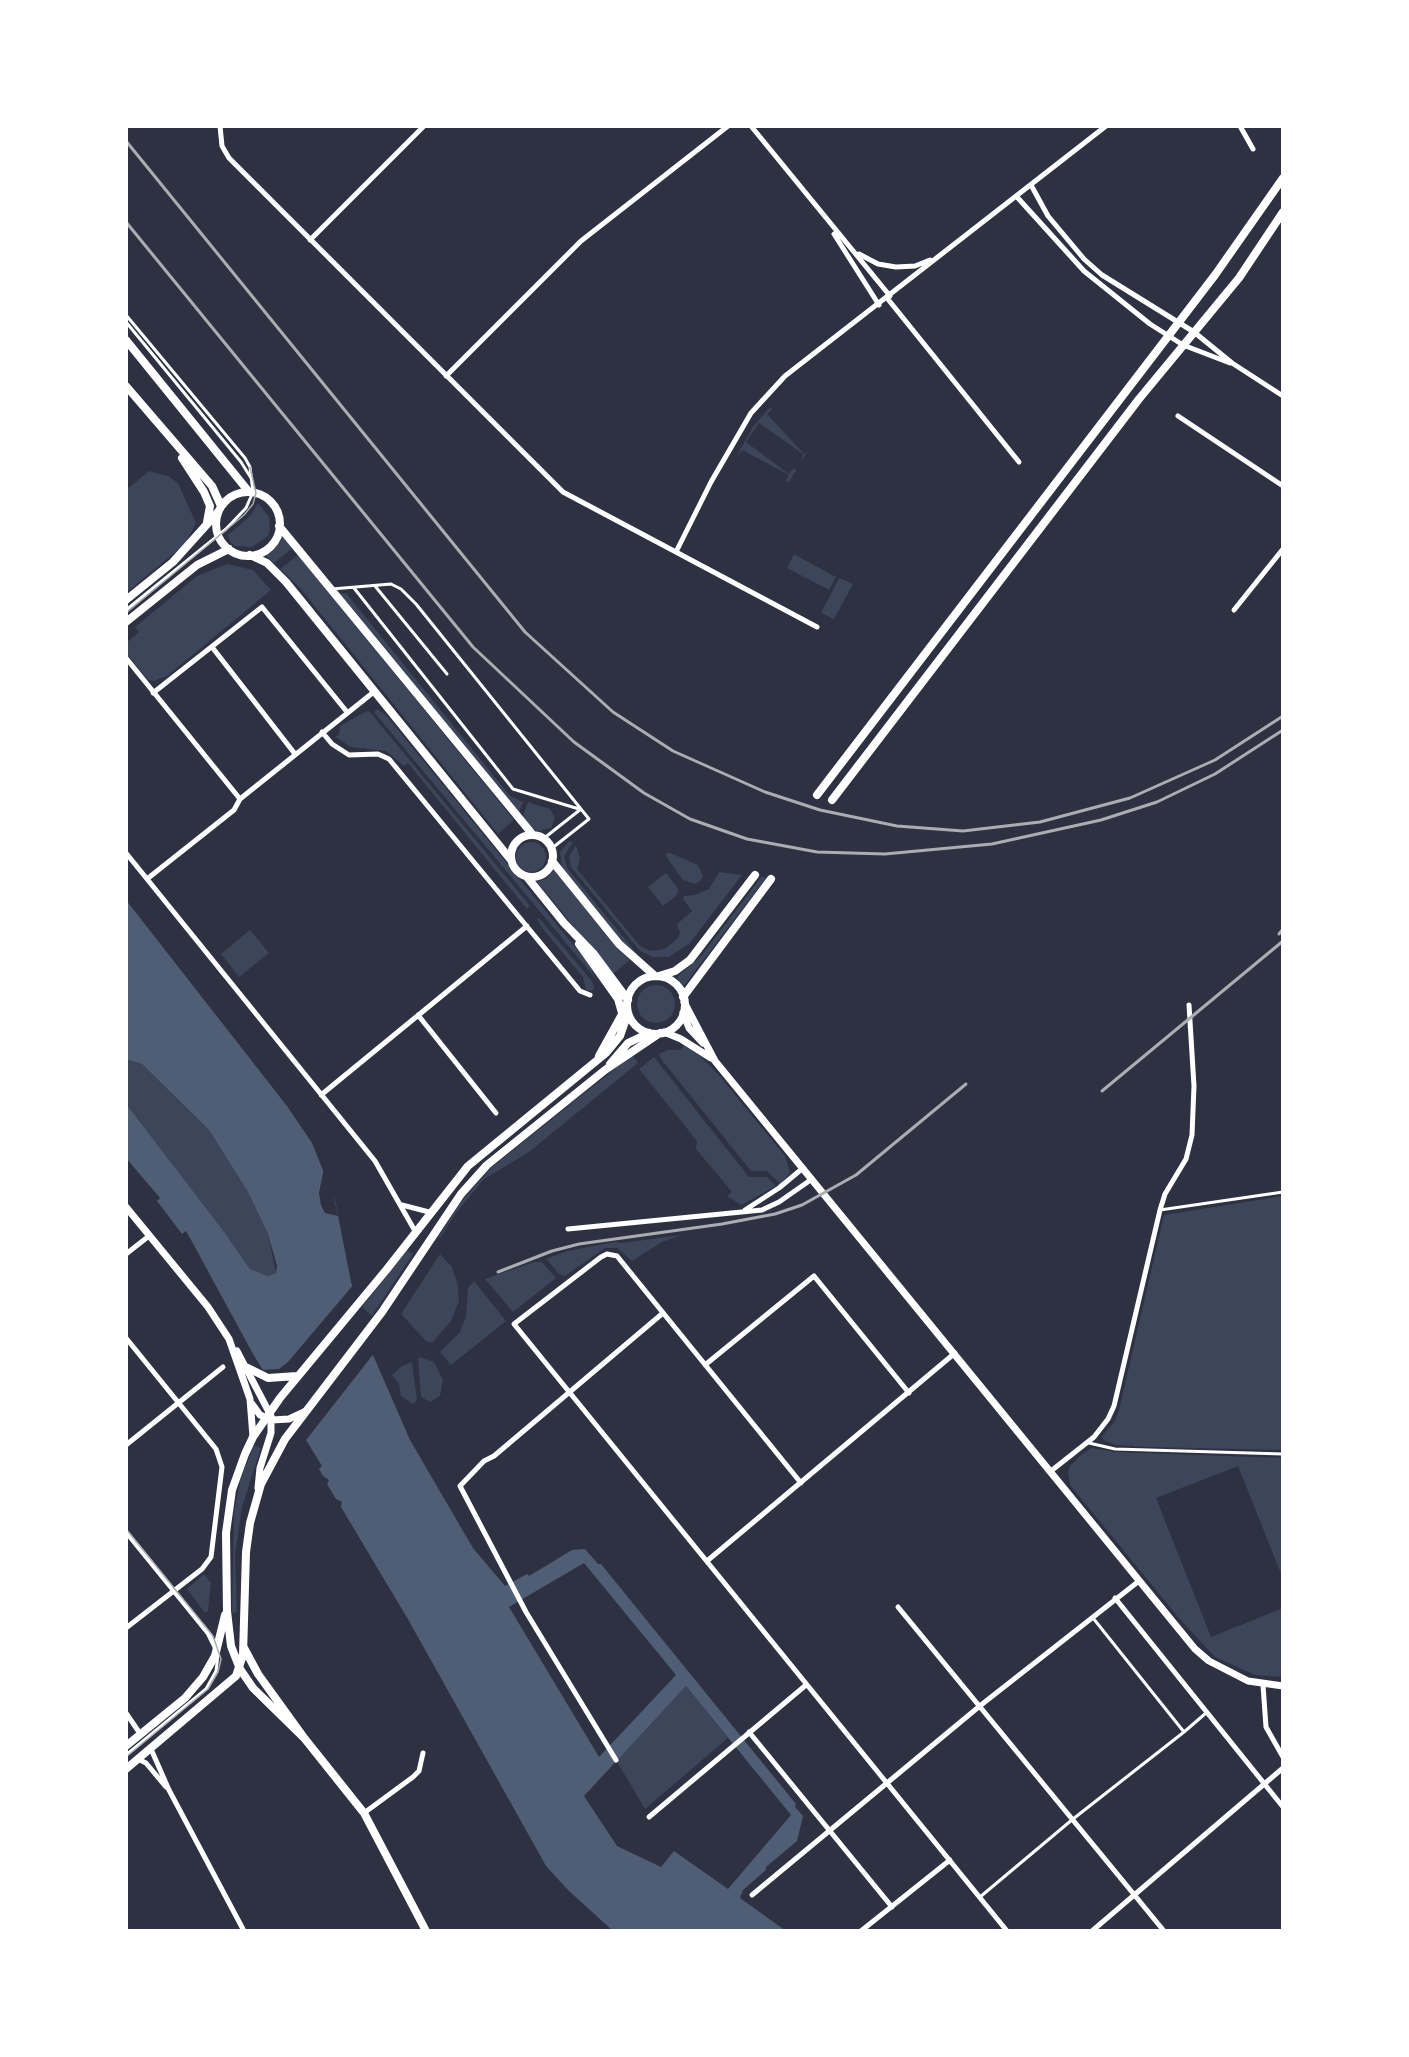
<!DOCTYPE html>
<html>
<head>
<meta charset="utf-8">
<style>
	body { margin:0 }
	#map { position:relative; width:1409px; height:2057px; overflow:hidden; background:#2d3142; font-family:Signika,sans-serif }
	canvas { display:block }
	.frame { position:absolute; inset:0; border:128px solid #fff; pointer-events:none }
</style>
</head>
<body>
<div id="map">
<canvas width="1409" height="2057"></canvas>
<div class="frame"></div>
</div>
<script>
const g = document.querySelector('canvas').getContext('2d');
g.lineJoin = 'round';
function fill(path, color) {
  g.fillStyle = color;
  g.fill(path, 'evenodd');
}
function poly(rows) {
  const path = new Path2D();
  for (const r of rows) {
    if (r.length === 3) {
      path.moveTo(r[0] + r[2], r[1]);
      path.arc(r[0], r[1], r[2], 0, 2 * Math.PI);
      continue;
    }
    path.moveTo(r[0], r[1]);
    for (let i = 2; i < r.length; i += 2) path.lineTo(r[i], r[i + 1]);
  }
  return path;
}
function trace(path, color, width, dash) {
  g.strokeStyle = color;
  g.lineWidth = width;
  g.lineCap = dash ? 'butt' : 'round';
  g.setLineDash(dash || []);
  g.stroke(path);
}
fill(poly([
	[770,407,772,409,767,414,804,454,808,451,801,461,803,454,759,423,746,442,789,474,794,468,796,470,789,482,786,481,789,475,742,450,736,457,753,427],
	[149,471,168,476,178,483,196,523,185,544,126,593,126,490],
	[258,503,269,517,270,530,268,536,252,547,235,546,230,542,228,535,251,515],
	[283,535,293,548,274,563,264,554],
	[794,554,836,577,829,590,787,568],
	[298,555,514,820,498,834,300,588,280,569],
	[227,564,253,570,271,590,167,676,154,681,148,680,126,653,126,643,139,632,135,627,197,576],
	[839,578,853,584,834,619,821,613],
	[346,593,510,796,523,802,518,815,339,594],
	[377,709,386,715,589,964,596,979,374,712],
	[367,711,370,712,530,906,527,909,408,763,404,766,386,751,350,747,335,736,339,735,340,726],
	[528,802,550,809,555,818,551,828,537,831,522,819],
	[569,841,573,842,564,856,567,868,637,954,634,957,562,867,560,852],
	[531,857,15],
	[576,845,580,859,577,869,640,946,650,951,665,949,678,938,680,933,677,924,692,911,683,899,684,896,695,895,709,889,719,872,742,875,690,943,669,957,653,957,640,951,571,867,569,857],
	[668,852,698,865,703,876,700,881,695,884,683,880,665,855],
	[554,869,630,960,613,974,537,882,547,878],
	[666,873,679,890,676,896,663,906,648,887],
	[762,876,766,878,683,987,677,977,701,956],
	[539,918,591,980,594,986,593,991,586,990,583,977,543,929,537,919],
	[250,930,269,953,239,977,221,954],
	[656,1004,19],
	[684,1045,699,1055,718,1074,785,1156,790,1173,780,1184,767,1171,751,1171,661,1059,659,1054,668,1050,681,1050],
	[632,1055,638,1063,529,1152,484,1179,455,1214,441,1237,438,1238,461,1202,492,1167],
	[654,1057,749,1177,767,1177,776,1186,741,1205,727,1196,732,1192,696,1149,697,1141,639,1069],
	[126,1059,142,1064,209,1130,248,1192,268,1234,276,1273,268,1276,250,1269,225,1233,136,1120,126,1104],
	[1283,1196,1283,1450,1149,1447,1116,1445,1103,1440,1102,1436,1115,1421,1119,1410,1164,1215],
	[682,1235,662,1242,632,1261,617,1248,605,1248,565,1276,559,1274,546,1259,567,1251,615,1242,621,1243],
	[407,1250,413,1254,372,1316,362,1307],
	[440,1254,452,1267,458,1285,459,1301,451,1321,432,1343,426,1341,401,1314],
	[534,1262,542,1262,556,1278,513,1312,485,1279],
	[474,1281,506,1321,451,1365,440,1352,460,1332,466,1316,468,1288],
	[420,1357,434,1362,443,1380,440,1396,430,1402,421,1397,418,1358],
	[412,1362,417,1400,413,1404,401,1396,399,1384,392,1375,402,1366],
	[254,1445,261,1448,242,1507,235,1555,237,1612,232,1613,234,1513,240,1481],
	[1092,1448,1115,1452,1283,1458,1283,1579,1238,1466,1156,1498,1211,1637,1283,1608,1283,1677,1255,1675,1215,1657,1178,1617,1070,1485,1068,1473,1070,1466,1082,1454],
	[204,1574,211,1583,208,1611,205,1613,187,1589],
	[686,1686,728,1738,645,1809,616,1760]
]), '#3c4559');
fill(poly([
	[126,900,287,1106,312,1143,335,1200,351,1282,373,1355,410,1440,473,1548,505,1586,527,1574,529,1576,572,1550,585,1549,598,1564,601,1564,796,1804,795,1807,803,1816,797,1841,766,1867,766,1870,743,1890,740,1898,786,1931,613,1931,568,1890,546,1866,409,1621,341,1507,342,1502,336,1499,327,1484,329,1480,323,1476,319,1469,322,1466,253,1354,190,1238,186,1231,182,1234,157,1201,160,1198,126,1158,126,1104,225,1233,250,1269,268,1276,276,1273,277,1266,268,1234,248,1192,209,1130,142,1064,126,1059],
	[584,1563,676,1675,599,1757,509,1607],
	[686,1686,791,1815,728,1889,674,1851,661,1867,617,1846,584,1796]
]), '#4f5d75');
fill(poly([
	[324,1168,331,1184,338,1216,325,1213,321,1205,319,1193],
	[354,1284,375,1352,303,1444,260,1370,279,1369,288,1362]
]), '#2d3142');
trace(poly([
	[126,315,245,458,250,467,253,492,246,508,226,529,126,610],
	[126,322,241,462,251,478],
	[375,586,447,674],
	[354,588,513,789,579,809],
	[332,589,391,584,401,589,416,604,589,819,551,849],
	[543,839,581,809],
	[1160,1210,1283,1192],
	[1089,1443,1115,1449,1283,1454],
	[1093,1618,1184,1732,1206,1713],
	[126,1755,206,1689,216,1671,218,1655],
	[980,1897,1073,1819,1184,1732]
]), '#fff', 3);
trace(poly([
	[220,126,222,146,229,158,563,492,817,627],
	[751,126,890,296],
	[1240,126,1253,149],
	[1031,185,1048,216,1084,259,1102,275,1194,332,1232,363,1283,396],
	[1017,197,1084,271,1150,324,1183,345,1230,363],
	[834,234,879,305],
	[310,240,424,126],
	[859,254,878,264,896,267,915,266,930,260],
	[887,298,1019,462],
	[446,376,581,241,728,126],
	[1178,416,1283,486],
	[676,552,711,482,751,413,785,376,1106,126],
	[1234,610,1283,549],
	[212,647,295,754],
	[126,658,240,799],
	[153,693,262,607,347,712],
	[322,732,332,744,349,755,378,754,389,759,580,991,590,995],
	[126,853,375,1161,415,1231],
	[147,879,234,810,240,799,375,691],
	[418,1015,496,1113],
	[321,1095,527,926],
	[402,1205,429,1212],
	[745,1210,779,1188,803,1168],
	[568,1229,762,1210,779,1202,812,1179],
	[126,1254,149,1236],
	[126,1338,216,1449,222,1467,211,1557,202,1569,126,1628],
	[705,1365,814,1276,909,1393],
	[126,1445,223,1367],
	[1051,1471,1094,1437,1108,1419,1114,1406,1160,1210,1165,1194,1186,1159,1192,1135,1194,1086,1189,1005],
	[801,1483,617,1256,607,1254,601,1257,514,1324,1007,1931],
	[126,1532,208,1633,216,1649],
	[707,1561,955,1353],
	[1115,1598,1283,1807],
	[898,1607,1164,1931],
	[1263,1685,1266,1727,1283,1757],
	[126,1713,141,1735],
	[749,1732,892,1907],
	[151,1749,169,1790,244,1931],
	[138,1759,146,1763,166,1787],
	[616,1760,526,1612,460,1486,484,1461,494,1456,663,1313],
	[364,1813,413,1777,419,1771,423,1753],
	[649,1817,806,1685],
	[752,1895,981,1705,1139,1581],
	[861,1931,950,1860],
	[1092,1931,1283,1768]
]), '#fff', 5);
trace(poly([
	[684,1002,715,1061,1195,1649,1209,1661,1248,1681,1283,1686],
	[683,1013,689,1028,703,1043],
	[664,1032,681,1039,711,1058],
	[126,1207,208,1307,229,1339,250,1399,253,1437],
	[237,1351,271,1416,271,1433,260,1468,258,1488],
	[252,1404,260,1415,272,1420,289,1419,304,1412]
]), '#fff', 7);
trace(poly([
	[126,340,249,492],
	[126,386,212,486,221,506],
	[182,458,204,492,210,506,207,522],
	[248,524,32],
	[279,526,533,835],
	[250,555,267,563,286,582,511,860],
	[126,600,173,562,218,512],
	[126,622,197,565,229,549],
	[817,795,1215,275,1283,178],
	[832,800,1139,399,1239,278,1283,212],
	[532,856,21],
	[552,861,619,944,655,976],
	[527,877,564,923,593,953,628,1000],
	[579,944,618,999,622,1013],
	[659,976,675,971,690,960,755,875],
	[656,1005,29],
	[683,997,771,879],
	[599,1056,625,1009],
	[610,1064,628,1043,649,1033],
	[248,1368,268,1378,297,1376],
	[244,1648,258,1674,305,1739,364,1813,426,1931],
	[305,1739,253,1688,240,1669,231,1646,227,1611,226,1533,232,1490,245,1454,253,1437,280,1398,387,1269,468,1166,606,1053,620,1036,628,1013],
	[126,1746,185,1698,203,1677,215,1656,225,1615],
	[126,1769,236,1676,243,1655,246,1552,250,1523,261,1484,285,1439,382,1312,461,1194,487,1165,605,1070,660,1033]
]), '#fff', 8);
trace(poly([
	[126,613,244,515,253,504,256,493,250,467],
	[126,1529,213,1636,221,1659,218,1672,208,1689,126,1757]
]), '#abadb3', 1.5);
trace(poly([
	[126,141,525,632,613,712,673,751,765,792,820,810,897,826,963,831,1040,822,1130,798,1215,760,1283,716],
	[126,222,473,647,574,742,644,793,690,819,747,839,817,852,885,854,992,844,1101,820,1157,802,1215,774,1283,730],
	[1279,934,1283,929],
	[1102,1091,1283,941],
	[498,1272,552,1251,579,1244,722,1224,775,1214,802,1205,856,1175,966,1084]
]), '#abadb3', 3);
</script>
</body>
</html>
